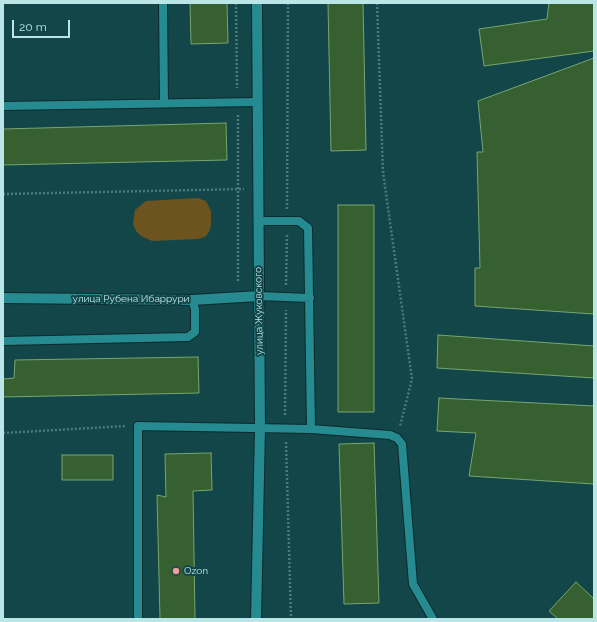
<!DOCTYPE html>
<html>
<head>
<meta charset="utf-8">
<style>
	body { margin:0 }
	#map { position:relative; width:597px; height:622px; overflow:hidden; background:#124649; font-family:Raleway,sans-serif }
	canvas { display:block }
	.frame { position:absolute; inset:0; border:4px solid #bbe6e8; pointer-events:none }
	.scale { position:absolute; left:12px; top:20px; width:58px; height:18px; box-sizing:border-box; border:2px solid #bbe6e8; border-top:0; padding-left:5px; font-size:12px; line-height:14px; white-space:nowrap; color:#bbe6e8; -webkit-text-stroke:3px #124649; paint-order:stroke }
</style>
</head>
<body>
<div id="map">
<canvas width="597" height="622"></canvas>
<div class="frame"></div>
<div class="scale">20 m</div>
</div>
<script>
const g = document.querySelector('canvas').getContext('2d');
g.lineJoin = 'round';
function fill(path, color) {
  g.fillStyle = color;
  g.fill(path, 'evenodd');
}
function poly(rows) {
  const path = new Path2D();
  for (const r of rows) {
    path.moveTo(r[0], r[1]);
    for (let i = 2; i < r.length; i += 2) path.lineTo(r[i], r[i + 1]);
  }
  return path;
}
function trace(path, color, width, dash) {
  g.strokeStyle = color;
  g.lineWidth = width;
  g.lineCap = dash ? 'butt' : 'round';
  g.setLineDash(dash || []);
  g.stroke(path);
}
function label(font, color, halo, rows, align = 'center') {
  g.font = font + ' Raleway,sans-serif';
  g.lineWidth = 4;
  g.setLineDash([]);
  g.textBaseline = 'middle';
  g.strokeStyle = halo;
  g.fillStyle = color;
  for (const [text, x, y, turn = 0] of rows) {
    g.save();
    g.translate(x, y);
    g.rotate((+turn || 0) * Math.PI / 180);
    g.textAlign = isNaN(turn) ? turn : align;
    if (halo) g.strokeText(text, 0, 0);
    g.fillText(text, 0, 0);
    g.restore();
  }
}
fill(poly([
	[198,198,206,201,211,211,211,225,209,232,205,237,198,239,152,241,141,236,136,231,133,224,135,210,146,201]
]), '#6d531e');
const building = poly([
	[190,3,227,3,228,43,191,44,190,3],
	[328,3,363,3,366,150,331,151,328,3],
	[549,3,594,3,594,51,484,66,479,29,547,19,549,3],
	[594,58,594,314,475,306,475,268,480,268,477,152,483,152,478,101,594,58],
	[226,123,227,160,3,165,3,129,226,123],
	[338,205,374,205,374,412,338,412,338,205],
	[438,335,594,346,594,378,437,368,438,335],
	[198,357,199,393,3,397,3,379,14,378,15,360,198,357],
	[439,398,594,406,594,484,469,476,476,433,437,431,439,398],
	[374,443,379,603,344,604,339,444,374,443],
	[211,453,212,490,193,491,195,619,160,619,157,495,166,497,165,454,211,453],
	[62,455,113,455,113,480,62,480,62,455],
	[576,582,594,599,594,619,558,619,549,611,576,582]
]);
fill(building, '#366030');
trace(building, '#78a572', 1);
const service = poly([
	[163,3,164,103],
	[3,106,257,102],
	[258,221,299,221,308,228,311,429],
	[259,296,310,298],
	[3,341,188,337,195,332,195,309,192,300],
	[138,619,138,426,311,429,390,435,397,438,402,444,413,584,433,619]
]);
const minor = poly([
	[3,298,192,300,259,296],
	[256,619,260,428,257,3]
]);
trace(service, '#0c2a2c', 10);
trace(minor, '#0c2a2c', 12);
trace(poly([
	[236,3,237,88],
	[377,3,383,172,412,379,400,426],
	[238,115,238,282],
	[3,194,244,189],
	[287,209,288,3],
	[286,285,287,234],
	[285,415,286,310],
	[3,433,126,426],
	[286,442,291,619]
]), '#4a7b7d', 2.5, [2, 2]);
trace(service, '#268a91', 8);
trace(minor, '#268a91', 10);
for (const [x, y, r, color] of [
	[176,571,4,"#f59b99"]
]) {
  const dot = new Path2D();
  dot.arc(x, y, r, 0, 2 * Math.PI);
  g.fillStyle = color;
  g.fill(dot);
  trace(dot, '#124649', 1.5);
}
label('10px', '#bbe6e8', '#124649', [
	["улица Рубена Ибаррури",131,299],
	["улица Жуковского",259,311,-91]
]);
label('10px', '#bbe6e8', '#124649', [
	["Ozon",184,571]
], 'left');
</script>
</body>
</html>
